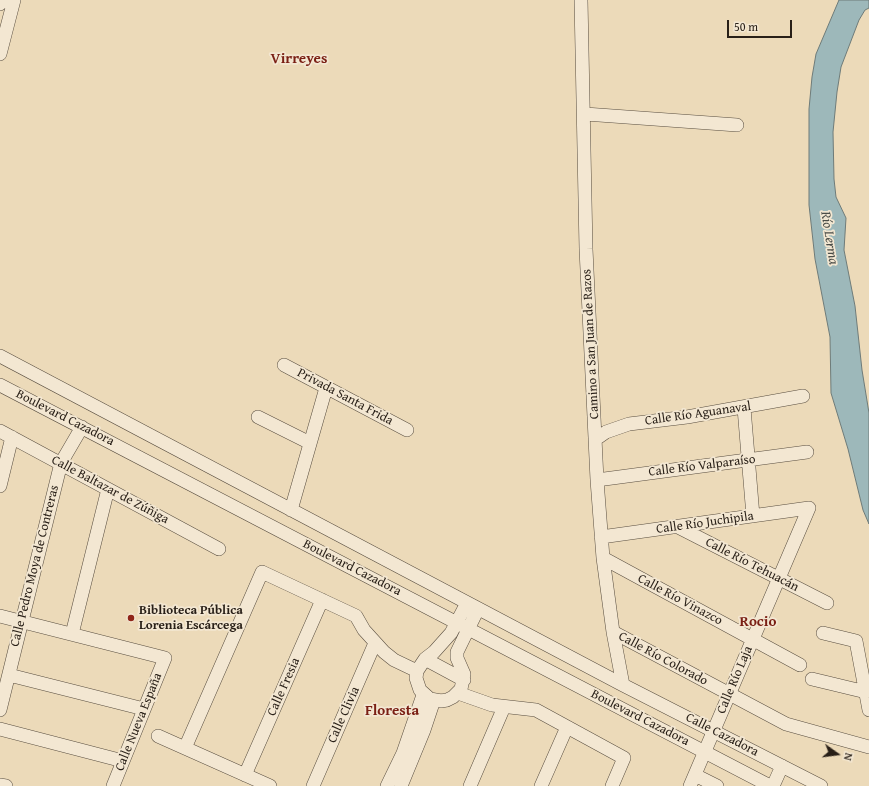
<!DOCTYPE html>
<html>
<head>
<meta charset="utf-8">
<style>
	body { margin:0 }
	#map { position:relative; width:869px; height:786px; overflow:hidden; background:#ecdab9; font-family:"Gentium Book Plus",serif }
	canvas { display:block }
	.north { position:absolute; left:817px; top:734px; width:40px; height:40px; -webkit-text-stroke:3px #f3e7d2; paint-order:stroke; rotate:104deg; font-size:11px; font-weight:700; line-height:16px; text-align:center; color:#281f17 }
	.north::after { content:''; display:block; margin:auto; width:14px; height:18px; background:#281f17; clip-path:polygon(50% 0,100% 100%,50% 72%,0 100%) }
	.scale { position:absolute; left:727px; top:20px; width:65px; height:18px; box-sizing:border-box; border:2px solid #281f17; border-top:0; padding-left:5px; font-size:12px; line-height:14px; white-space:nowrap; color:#281f17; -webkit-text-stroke:3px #f3e7d2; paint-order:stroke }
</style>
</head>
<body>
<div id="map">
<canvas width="869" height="786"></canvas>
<div class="north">N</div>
<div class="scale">50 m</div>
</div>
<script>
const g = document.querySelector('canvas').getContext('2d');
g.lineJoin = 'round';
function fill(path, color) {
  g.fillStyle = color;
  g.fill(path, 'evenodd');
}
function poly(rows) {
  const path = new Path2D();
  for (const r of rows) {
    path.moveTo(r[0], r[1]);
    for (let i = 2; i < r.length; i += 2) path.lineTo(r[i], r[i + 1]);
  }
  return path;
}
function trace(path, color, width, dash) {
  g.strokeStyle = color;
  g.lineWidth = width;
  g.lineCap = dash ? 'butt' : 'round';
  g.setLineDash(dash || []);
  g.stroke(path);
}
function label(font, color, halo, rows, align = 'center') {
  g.font = font + ' "Gentium Book Plus",serif';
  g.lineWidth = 3.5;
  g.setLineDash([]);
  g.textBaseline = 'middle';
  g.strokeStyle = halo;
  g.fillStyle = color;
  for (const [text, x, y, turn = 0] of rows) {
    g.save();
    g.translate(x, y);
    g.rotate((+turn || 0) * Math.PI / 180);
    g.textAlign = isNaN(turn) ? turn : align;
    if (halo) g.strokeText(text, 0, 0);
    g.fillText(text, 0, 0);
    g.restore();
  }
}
const water = poly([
	[839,0,869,0,869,8,865,10,859,20,841,67,837,92,833,132,834,179,836,197,846,218,844,250,855,306,862,370,869,413,869,524,863,510,848,449,831,393,830,337,815,259,809,205,809,109,812,77,816,54,839,0]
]);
fill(water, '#9db8ba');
trace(water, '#6e7b79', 1);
const minor = poly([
	[581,0,586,249,597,480,603,558,613,632,623,685],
	[0,4,1,0],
	[0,54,14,0],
	[585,114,737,125],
	[0,356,623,685,821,786],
	[284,365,407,430],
	[0,385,770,786],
	[744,408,753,516],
	[258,417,310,443],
	[0,431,219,549],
	[596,439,606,432,629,424,687,417,803,396],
	[597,480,807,452],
	[0,486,12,437],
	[291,510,326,388],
	[678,527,827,603],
	[601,537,809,508],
	[603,558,800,665],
	[467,603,451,633,434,652,425,659,417,671,416,678,420,690,430,699,441,701,447,700,453,697,461,689,464,674,457,658,457,652,478,609],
	[0,616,165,658,113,786],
	[613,632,786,724,869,747],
	[823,633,856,641,869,710],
	[72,634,108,489],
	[425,659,464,680],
	[9,675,144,709],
	[812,679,866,692],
	[458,693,492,705,536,710,624,758,612,786],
	[0,710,61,463,82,427],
	[0,729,123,761],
	[158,736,270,786],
	[185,748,262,572,356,616,364,630,384,652,394,660,417,671],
	[245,775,322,600],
	[695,775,717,786],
	[0,785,6,786],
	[313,786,375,643],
	[387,786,403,753,423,695],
	[401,786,424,730,434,700],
	[470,786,504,707],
	[541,786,567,727],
	[690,786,809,508],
	[773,786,782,766]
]);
trace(minor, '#594e40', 14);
trace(minor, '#f3e7d2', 13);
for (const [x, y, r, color] of [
	[131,618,4,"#8f2418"]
]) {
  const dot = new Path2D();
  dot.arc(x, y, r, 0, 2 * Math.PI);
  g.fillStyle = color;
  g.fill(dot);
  trace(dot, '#f3e7d2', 1.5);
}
label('13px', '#281f17', '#f3e7d2', [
	["Camino a San Juan de Razos",591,344,-93],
	["Privada Santa Frida",345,397,28],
	["Calle Río Aguanaval",698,414,-8],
	["Boulevard Cazadora",65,418,27],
	["Calle Río Valparaíso",702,466,-7],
	["Calle Baltazar de Zúñiga",110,490,28],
	["Calle Río Juchipila",705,523,-8],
	["Calle Río Tehuacán",752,565,27],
	["Calle Pedro Moya de Contreras",35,566,-76],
	["Boulevard Cazadora",352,568,27],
	["Calle Río Vinazco",680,600,28],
	["Calle Río Colorado",663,659,28],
	["Calle Río Laja",735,680,-67],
	["Calle Fresia",284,687,-66],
	["Calle Clivia",344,715,-66],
	["Boulevard Cazadora",640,718,27],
	["Calle Nueva España",139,722,-68],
	["Calle Cazadora",722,735,27]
]);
label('bold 13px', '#281f17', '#f3e7d2', [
	["Biblioteca Pública",139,611],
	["Lorenia Escárcega",139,626]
], 'left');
label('italic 14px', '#4b4d48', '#f3e7d2', [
	["Río Lerma",829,238,81]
]);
label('bold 15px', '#7a1f14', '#f3e7d2', [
	["Virreyes",299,59],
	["Rocio",758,622],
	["Floresta",392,711]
]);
</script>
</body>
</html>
